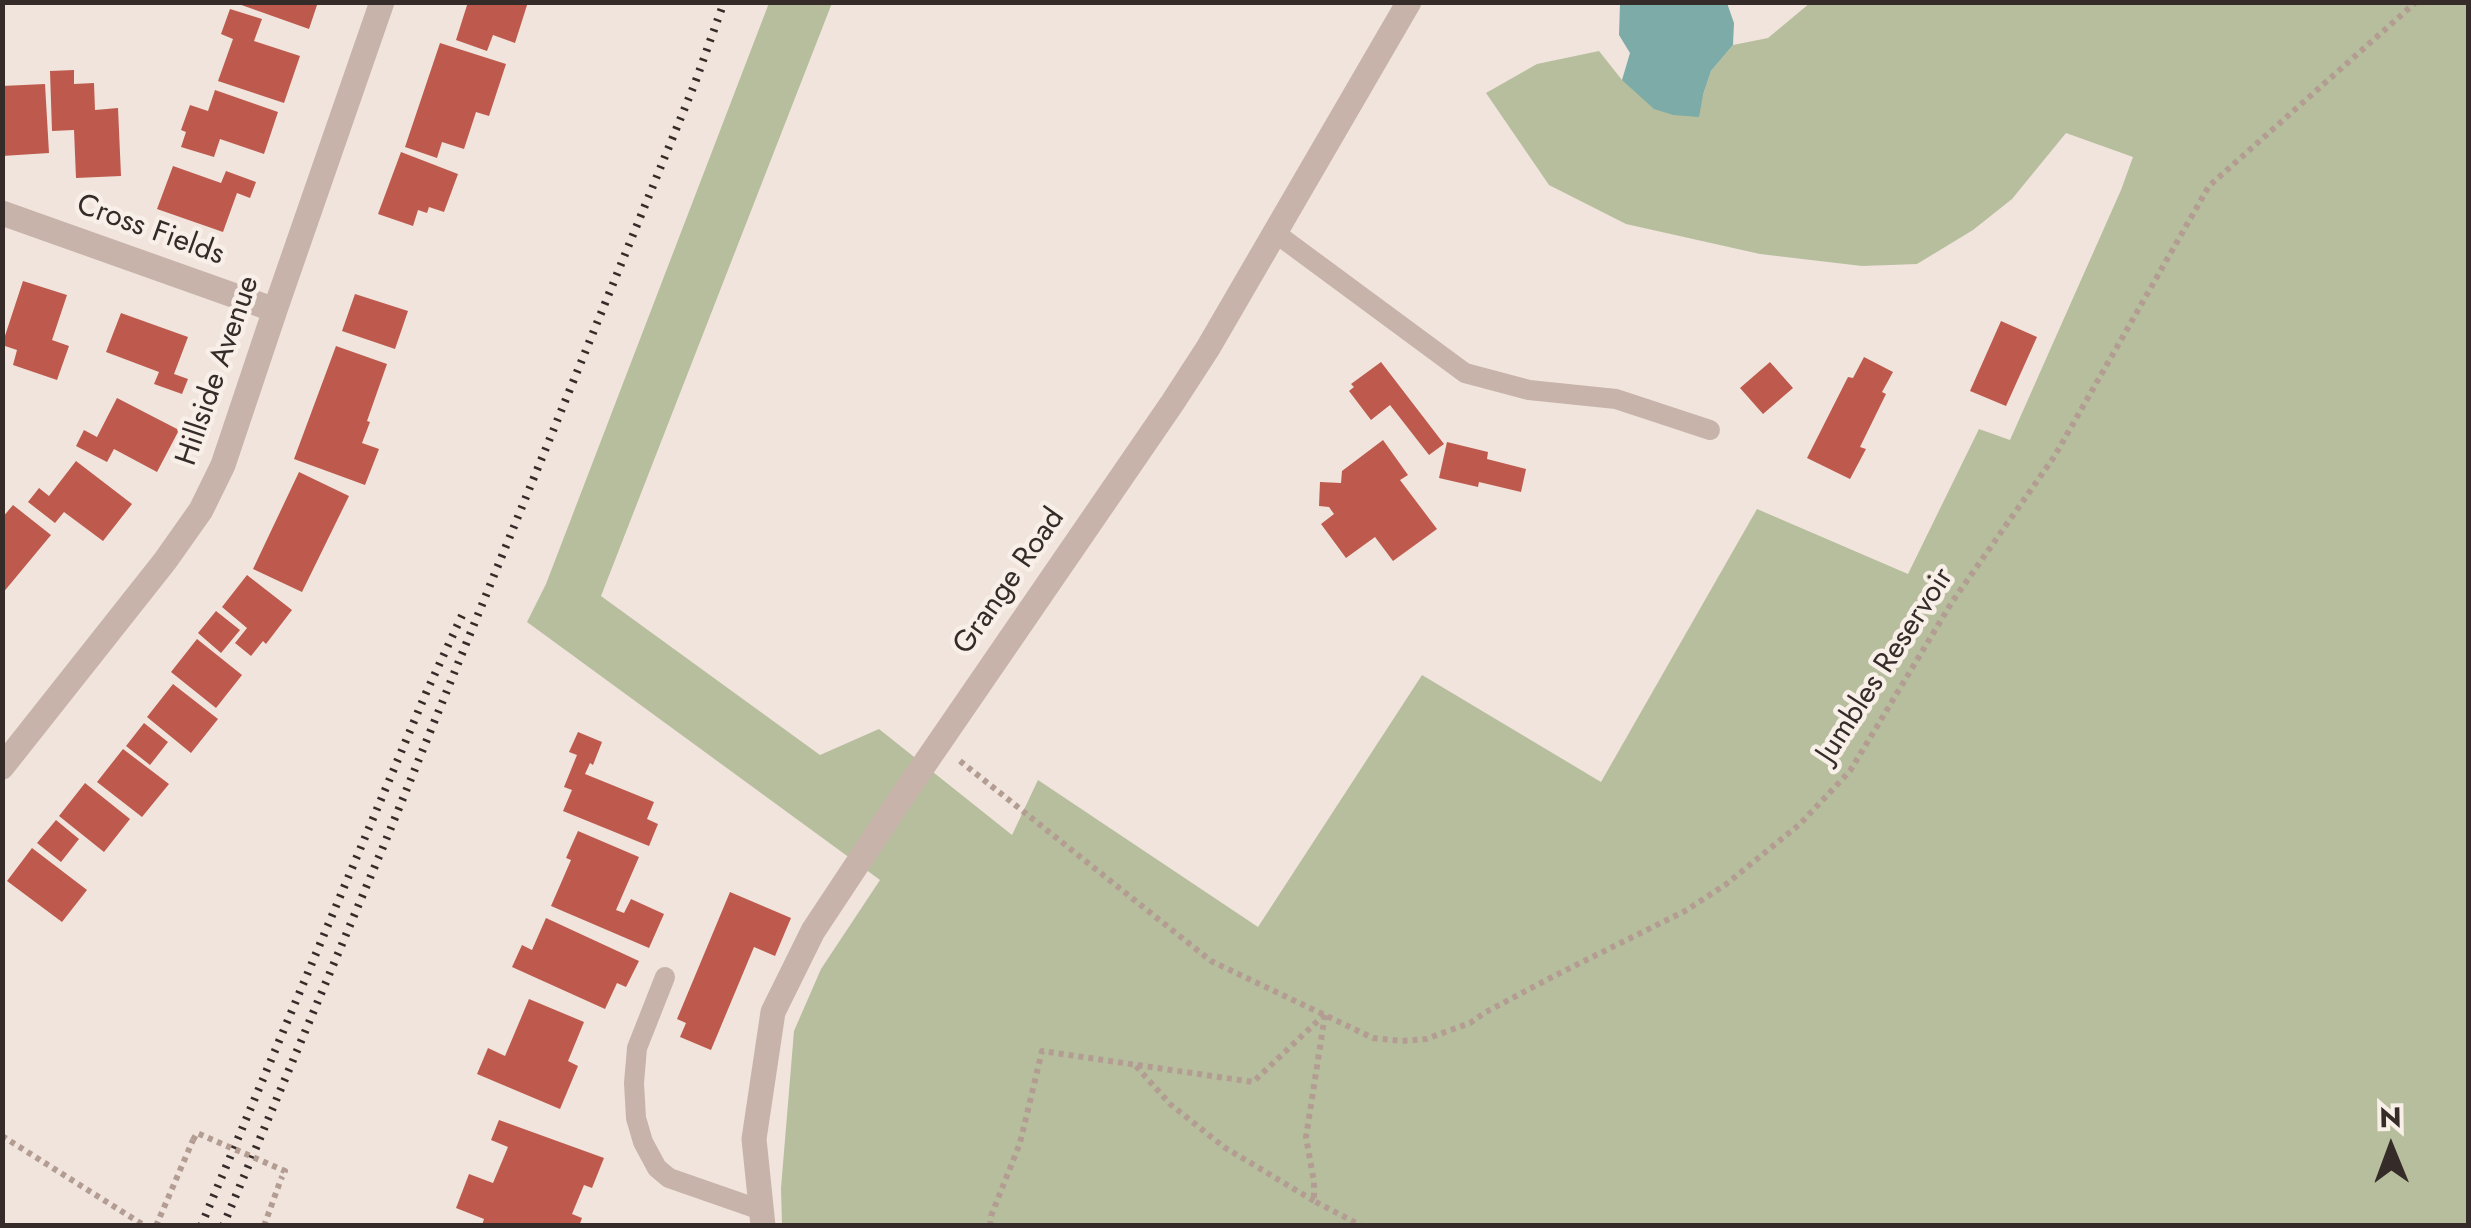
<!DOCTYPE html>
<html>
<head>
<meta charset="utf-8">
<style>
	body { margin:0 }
	#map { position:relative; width:2471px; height:1228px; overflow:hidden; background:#f0e4dc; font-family:Jost,sans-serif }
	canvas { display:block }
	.frame { position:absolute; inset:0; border:5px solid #352b28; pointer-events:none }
	.north { position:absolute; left:2341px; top:1098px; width:100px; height:100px; -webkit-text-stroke:8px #f8efe8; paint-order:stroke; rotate:359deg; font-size:28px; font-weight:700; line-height:40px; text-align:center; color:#352b28 }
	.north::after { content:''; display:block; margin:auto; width:35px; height:45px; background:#352b28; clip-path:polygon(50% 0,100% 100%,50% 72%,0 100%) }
</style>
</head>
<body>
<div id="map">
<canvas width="2471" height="1228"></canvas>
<div class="frame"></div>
<div class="north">N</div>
</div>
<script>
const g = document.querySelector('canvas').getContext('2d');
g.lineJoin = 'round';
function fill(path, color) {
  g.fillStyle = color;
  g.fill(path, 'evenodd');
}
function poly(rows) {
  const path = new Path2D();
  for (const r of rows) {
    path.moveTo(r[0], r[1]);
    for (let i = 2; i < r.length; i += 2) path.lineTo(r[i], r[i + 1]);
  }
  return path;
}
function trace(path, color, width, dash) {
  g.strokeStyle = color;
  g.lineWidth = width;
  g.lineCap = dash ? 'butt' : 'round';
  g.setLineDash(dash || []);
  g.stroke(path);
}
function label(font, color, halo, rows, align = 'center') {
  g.font = font + ' Jost,sans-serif';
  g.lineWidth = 9;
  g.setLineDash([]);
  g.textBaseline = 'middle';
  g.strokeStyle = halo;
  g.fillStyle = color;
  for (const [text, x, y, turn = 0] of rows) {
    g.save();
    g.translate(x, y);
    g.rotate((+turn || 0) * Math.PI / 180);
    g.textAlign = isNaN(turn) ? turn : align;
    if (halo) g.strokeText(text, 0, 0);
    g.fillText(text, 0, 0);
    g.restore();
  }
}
fill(poly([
	[769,3,832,3,601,596,820,755,879,729,1012,835,1038,780,1258,927,1422,675,1601,782,1757,509,1908,574,1979,429,2010,440,2121,190,2133,157,2066,133,2012,199,1973,230,1917,264,1862,266,1760,254,1626,224,1549,185,1486,93,1537,64,1599,51,1622,80,1703,95,1711,71,1733,45,1768,38,1810,3,2468,3,2468,1225,782,1225,781,1188,794,1031,821,969,880,880,527,622,546,584]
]), '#b7be9d');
fill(poly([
	[1620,3,1727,3,1734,23,1733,45,1711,71,1703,95,1699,117,1673,115,1654,109,1622,80,1630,53,1619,35]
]), '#7daba7');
fill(poly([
	[233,2,318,2,309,29],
	[468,2,528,2,515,43,493,35,487,51,456,40],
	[230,9,262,19,254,41,300,56,284,103,218,81,233,39,221,34],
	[440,43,506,64,489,116,476,112,464,149,442,142,437,158,405,147],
	[74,70,74,84,94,83,95,110,118,108,121,176,76,178,74,130,52,131,50,71],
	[45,84,49,153,2,156,2,86],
	[215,90,278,112,264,154,220,139,214,157,181,147,186,132,181,130,190,105,208,111],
	[401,152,458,174,444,212,429,207,427,213,418,210,413,226,378,214],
	[173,166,221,183,226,171,256,182,250,198,237,193,223,232,157,209],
	[23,281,67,295,52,340,69,346,57,380,13,365,17,350,2,345],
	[355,294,408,311,395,349,342,331],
	[121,313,188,337,174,374,188,379,182,394,154,384,159,372,106,352],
	[2001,321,2037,337,2006,406,1970,391],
	[336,346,387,364,367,421,370,422,362,443,379,449,365,485,294,459],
	[1864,357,1893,372,1882,392,1886,394,1860,447,1866,449,1850,479,1807,458,1848,377,1853,378],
	[1381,362,1444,444,1429,455,1390,405,1371,420,1349,391,1354,387,1351,384],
	[1770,362,1793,388,1763,414,1740,388],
	[117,398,179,430,157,472,114,449,107,462,76,446,84,430,97,437],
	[1383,440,1408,475,1400,480,1437,529,1393,561,1375,537,1346,558,1321,524,1334,514,1329,507,1319,506,1320,482,1341,483,1342,471],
	[1447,442,1488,452,1487,459,1526,469,1521,492,1479,482,1478,487,1439,478],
	[76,461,132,504,103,541,64,512,55,523,28,502,39,488,49,496],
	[299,472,349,496,302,592,253,569],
	[13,505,51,535,2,594,2,518],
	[247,575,292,610,266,644,263,641,251,656,235,643,247,628,222,607],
	[216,611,240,630,221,653,198,633],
	[197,639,242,675,216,708,171,672],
	[173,684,218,719,191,753,147,717],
	[144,723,168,742,150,765,126,746],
	[578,732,602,742,593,765,590,763,585,774,654,802,647,819,658,824,649,846,563,811,572,790,564,787,577,755,569,752],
	[123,749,169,784,142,817,97,782],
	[85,783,130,819,104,852,59,816],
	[56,820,79,839,61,862,37,843],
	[578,831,639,857,616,910,624,913,631,899,664,914,649,948,551,906,571,860,566,858],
	[32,848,87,890,62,922,7,881],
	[730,892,791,918,775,956,754,947,711,1050,680,1037,686,1023,677,1019],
	[546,918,639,961,626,987,617,983,605,1009,512,967,522,945,532,950],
	[529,999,584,1022,568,1061,578,1066,560,1109,477,1074,488,1048,505,1056],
	[499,1120,604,1158,592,1188,584,1185,572,1214,582,1218,579,1226,484,1226,482,1225,484,1219,456,1208,469,1174,493,1183,508,1147,491,1140]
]), '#bd5a4d');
trace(poly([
	[960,761,1211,961,1373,1038,1402,1041,1426,1039,1470,1023,1486,1012,1554,976,1685,911,1725,885,1800,824,1850,771,1952,602,2054,457,2209,186,2416,2],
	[1325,1015,1306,1137,1314,1182,1314,1201,1362,1226],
	[1136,1066,1170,1104,1224,1147,1314,1201],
	[2,1136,145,1226],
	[156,1226,193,1140],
	[264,1226,281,1179],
	[990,1226,991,1216,1020,1143,1042,1051,1253,1082,1325,1014]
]), '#b39d93', 6, [5, 5]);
trace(poly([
	[1274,232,1465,373,1529,390,1616,399,1710,430],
	[665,977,637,1048,634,1083,636,1118,643,1142,657,1168,669,1178,761,1210]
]), '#c7b3a9', 20);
trace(poly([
	[2,213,275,310],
	[2,767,165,561,201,510,223,465,275,310,382,2],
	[763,1226,754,1139,773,1012,813,931,895,807,1173,402,1208,348,1409,2]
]), '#c7b3a9', 25);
trace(poly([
	[201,1226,426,693,465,609],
	[223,1226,386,840,695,83,724,2]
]), '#352b28', 8, [2.5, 8]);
trace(poly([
	[193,1140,197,1133,285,1171,281,1179]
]), '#b39d93', 6, [5, 5]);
label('30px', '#352b28', '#f8efe8', [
	["Cross Fields",150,231,20],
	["Hillside Avenue",219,371,-71],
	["Grange Road",1010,582,-55],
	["Jumbles Reservoir",1886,666,-57]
]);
</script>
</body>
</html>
